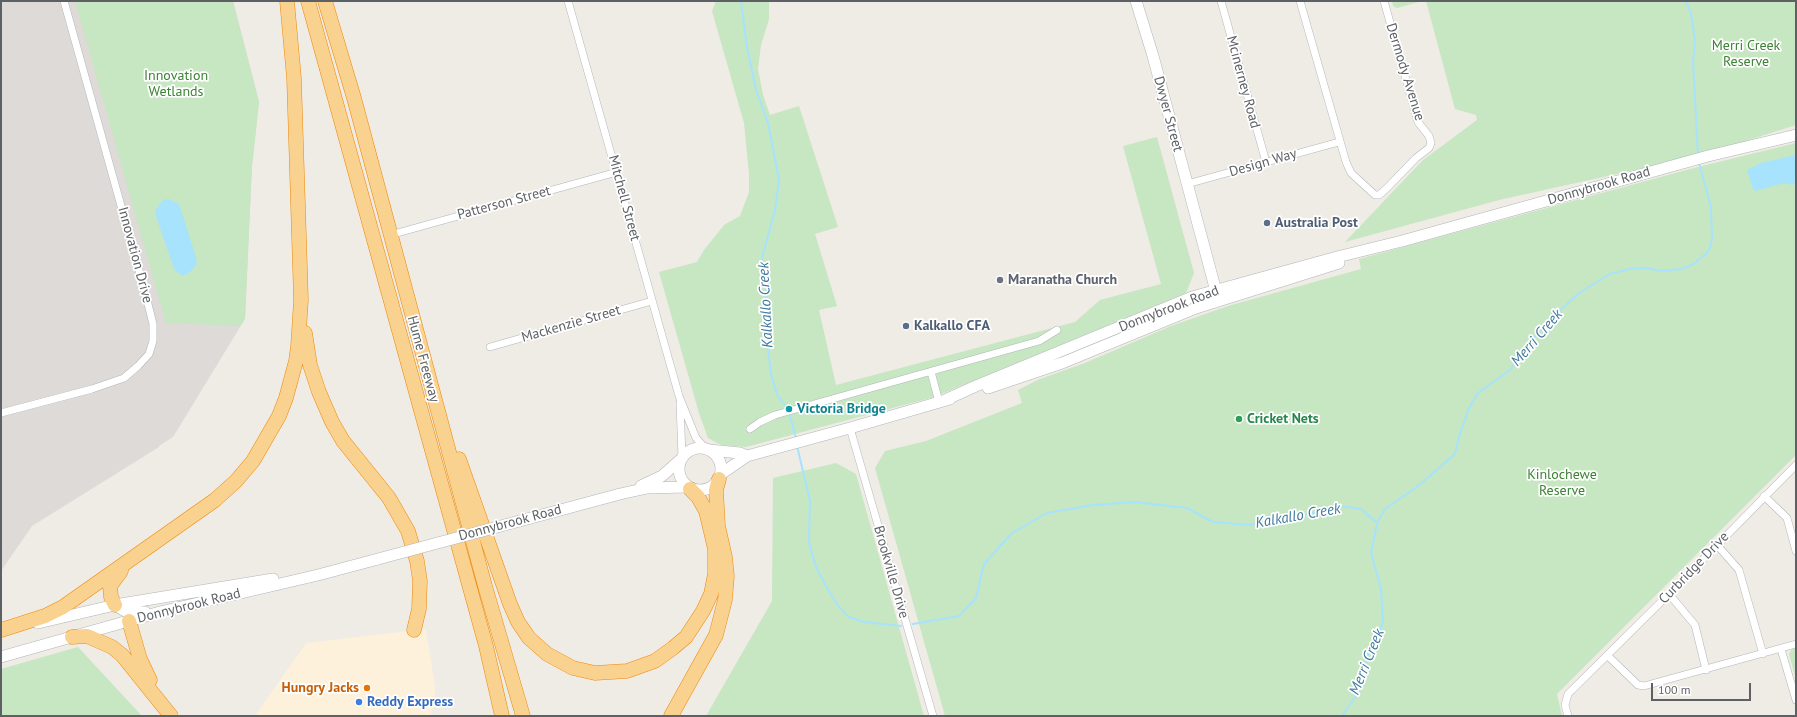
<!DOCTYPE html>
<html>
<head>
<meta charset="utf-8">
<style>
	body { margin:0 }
	#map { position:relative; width:1797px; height:717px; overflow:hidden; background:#efebe5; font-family:"PT Sans",sans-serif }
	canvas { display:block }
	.frame { position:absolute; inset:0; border:2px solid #5d6165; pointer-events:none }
	.scale { position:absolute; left:1651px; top:683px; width:100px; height:18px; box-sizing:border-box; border:2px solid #5d6165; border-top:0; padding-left:5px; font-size:12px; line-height:14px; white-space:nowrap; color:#5d6165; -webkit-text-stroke:3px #fff; paint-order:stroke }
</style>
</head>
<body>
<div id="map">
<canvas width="1797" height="717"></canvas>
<div class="frame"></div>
<div class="scale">100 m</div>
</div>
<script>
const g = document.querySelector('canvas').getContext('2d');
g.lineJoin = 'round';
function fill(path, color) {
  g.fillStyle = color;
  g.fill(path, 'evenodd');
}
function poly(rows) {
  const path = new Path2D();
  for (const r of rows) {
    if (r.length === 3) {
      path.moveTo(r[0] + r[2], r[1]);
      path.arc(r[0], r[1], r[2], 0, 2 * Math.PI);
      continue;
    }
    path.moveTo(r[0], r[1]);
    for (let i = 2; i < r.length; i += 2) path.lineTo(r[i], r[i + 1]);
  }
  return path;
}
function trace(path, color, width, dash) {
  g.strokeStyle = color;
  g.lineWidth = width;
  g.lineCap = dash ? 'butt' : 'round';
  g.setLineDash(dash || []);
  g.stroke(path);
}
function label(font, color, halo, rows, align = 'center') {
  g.font = font + ' "PT Sans",sans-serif';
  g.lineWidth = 3.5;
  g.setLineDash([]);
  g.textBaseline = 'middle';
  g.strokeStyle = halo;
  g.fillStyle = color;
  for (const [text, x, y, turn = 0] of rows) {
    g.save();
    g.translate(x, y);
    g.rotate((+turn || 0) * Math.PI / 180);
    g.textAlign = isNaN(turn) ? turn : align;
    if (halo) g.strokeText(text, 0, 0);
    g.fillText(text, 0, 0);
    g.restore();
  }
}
fill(poly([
	[426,629,435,687,434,705,430,716,255,716,306,643]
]), '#fdf1dc');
fill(poly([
	[1,1,233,1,259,102,252,166,245,319,173,437,159,446,159,447,32,526,1,571]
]), '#dedad7');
fill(poly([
	[75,1,233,1,259,102,252,166,245,319,240,326,166,323],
	[716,1,769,1,769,19,761,45,758,69,763,95,770,115,799,106,838,227,815,234,837,306,819,310,836,385,1075,322,1100,300,1161,284,1123,146,1157,137,1194,273,1186,293,934,397,746,447,721,445,708,438,699,413,659,272,697,262,704,250,724,225,740,216,749,192,749,174,744,123,712,11],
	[1392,1,1422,1,1397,8,1393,6],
	[1426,1,1796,1,1796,125,1698,156,1499,200,1345,242,1423,160,1477,120,1476,115,1455,109],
	[1796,143,1796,455,1557,694,1562,716,945,716,875,468,885,451,926,441,1022,403,1018,390,1040,379,1085,363,1171,326,1228,306,1361,269,1359,259,1690,169],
	[836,463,856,474,924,716,706,716,772,601,773,478],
	[78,647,142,716,1,716,1,669],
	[1796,648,1796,680,1789,654,1792,649]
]), '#c7e6c2');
fill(poly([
	[1795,155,1796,182,1792,185,1784,183,1755,191,1753,189,1747,170,1761,163],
	[169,199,179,204,196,257,197,264,189,273,182,276,174,269,155,213,156,209,163,200]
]), '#a7e3fd');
trace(poly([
	[741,1,747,47,756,90,768,123,779,180,775,210,762,258,767,282,767,295,763,309,771,374,777,395,788,409],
	[1686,1,1691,14,1695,40,1693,61,1698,155],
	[789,413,796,438],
	[797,446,810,501,809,543,816,567,828,590,839,607,849,617,864,622,901,626],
	[913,624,959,616,976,598,984,564,1012,533,1047,513,1093,505,1135,502,1187,508,1213,522,1249,525,1295,518,1339,506,1361,509,1377,523],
	[1342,716,1359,691,1367,657,1383,623,1381,589,1371,553,1377,523,1385,509,1417,487,1455,454,1460,433,1469,408,1478,393,1510,370,1537,334,1556,314,1579,293,1610,274,1629,269,1647,268,1660,271,1681,269,1692,265,1707,253,1710,248,1712,239,1711,207,1699,163]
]), '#a7e3fd', 2);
const street = poly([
	[568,1,679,396,696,438,706,449],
	[1221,1,1266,162],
	[1300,1,1346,162,1351,173,1375,195,1379,195,1386,189,1416,158,1429,148,1431,143,1429,136,1418,122,1384,1],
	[1187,184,1339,142],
	[390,235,617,172],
	[490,347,652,301],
	[931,372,939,402],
	[680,403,682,457],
	[1,413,92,389,124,378,138,366,149,354,153,341,153,324,145,292,64,1],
	[850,428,933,716],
	[750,429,760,422,775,415,1039,341,1057,330],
	[1764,496,1787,518,1796,551],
	[1717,545,1739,570,1763,654],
	[1669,594,1695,625,1706,670],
	[1781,649,1796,700],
	[1608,656,1638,685,1644,686,1796,644],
	[1568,716,1565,705,1568,694,1669,594,1796,465]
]);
const secondary = poly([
	[1136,1,1153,56,1217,295],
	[988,388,1062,363,1196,308,1339,263],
	[945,400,976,386,1192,297,1337,257,1402,241,1708,156,1796,135],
	[700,469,21],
	[709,450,740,453,747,456],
	[721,474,747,456,850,428,950,399],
	[641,486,662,476,680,460],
	[527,519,620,494,647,488,687,487],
	[115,605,127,612,145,612],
	[38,623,115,605,273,579],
	[1,657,160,612,318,575,378,559]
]);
const highway = poly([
	[308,1,486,646,502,716],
	[325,1,354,98,485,586,523,716],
	[305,333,310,365,319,392,332,422,343,441,389,498,408,531,417,561,420,581,419,609,414,630],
	[459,459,510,604,518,622,529,638,547,654,573,668,595,673,627,671,655,661,673,648,686,637,703,611,711,594,715,574,715,549,706,511,698,497,690,489],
	[115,605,111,597,110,586,121,571],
	[129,621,140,659,150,680],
	[1,630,45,616,63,607,215,500,236,481,253,461,279,416,286,398,296,361,298,346,301,300,294,78,287,1],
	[72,637,87,636,112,647,122,655,171,716],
	[671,716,716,635,725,600,727,576,725,557,718,526,716,490,719,479]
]);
trace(street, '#b2b6b9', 8);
trace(secondary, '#b1b5b9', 12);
trace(highway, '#ee8705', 15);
trace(street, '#fff', 7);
trace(secondary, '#fff', 11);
trace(highway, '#fad290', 14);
const secondaryBridge = poly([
	[378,559,527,519]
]);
trace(secondaryBridge, '#b1b5b9', 12, []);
trace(secondaryBridge, '#fff', 11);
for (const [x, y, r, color] of [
	[1267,223,4,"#5c6f8a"],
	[1000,280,4,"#6b7280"],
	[906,326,4,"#5c6f8a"],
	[789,409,4,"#0f9aa8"],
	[1239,419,4,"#2e9e5b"],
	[367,688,4,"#e8710a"],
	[359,702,4,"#3f7fe0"]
]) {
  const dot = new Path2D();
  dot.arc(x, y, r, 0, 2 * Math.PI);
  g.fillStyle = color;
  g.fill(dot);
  trace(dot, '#fff', 1.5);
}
label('14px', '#3d8236', '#fff', [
	["Merri Creek",1746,46],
	["Reserve",1746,62],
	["Innovation",176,76],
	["Wetlands",176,92],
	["Kinlochewe",1562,475],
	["Reserve",1562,491]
]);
label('14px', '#5d6165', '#fff', [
	["Dermody Avenue",1405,72,73],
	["Mcinerney Road",1243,82,75],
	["Dwyer Street",1168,114,75],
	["Design Way",1263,163,-16],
	["Donnybrook Road",1599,186,-16],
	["Mitchell Street",624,198,75],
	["Patterson Street",504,203,-15],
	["Innovation Drive",135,255,75],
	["Donnybrook Road",1169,309,-21],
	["Mackenzie Street",571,324,-16],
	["Hume Freeway",423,359,75],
	["Donnybrook Road",510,523,-15],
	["Curbridge Drive",1694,568,-46],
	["Brookville Drive",891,572,74],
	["Donnybrook Road",189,606,-14]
]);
label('bold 14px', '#4e5e75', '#fff', [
	["Australia Post",1275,223],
	["Kalkallo CFA",914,326]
], 'left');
label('bold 14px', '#5b616d', '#fff', [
	["Maranatha Church",1008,280]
], 'left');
label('bold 14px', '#0d838f', '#fff', [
	["Victoria Bridge",797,409]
], 'left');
label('bold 14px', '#27864d', '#fff', [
	["Cricket Nets",1247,419]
], 'left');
label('bold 14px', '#c56008', '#fff', [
	["Hungry Jacks",359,688]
], 'right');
label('bold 14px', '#366cbe', '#fff', [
	["Reddy Express",367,702]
], 'left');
label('italic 15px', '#3e799e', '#fff', [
	["Kalkallo Creek",766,305,-93],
	["Merri Creek",1537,338,-49],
	["Kalkallo Creek",1298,516,-10],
	["Merri Creek",1367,662,-68]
]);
</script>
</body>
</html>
